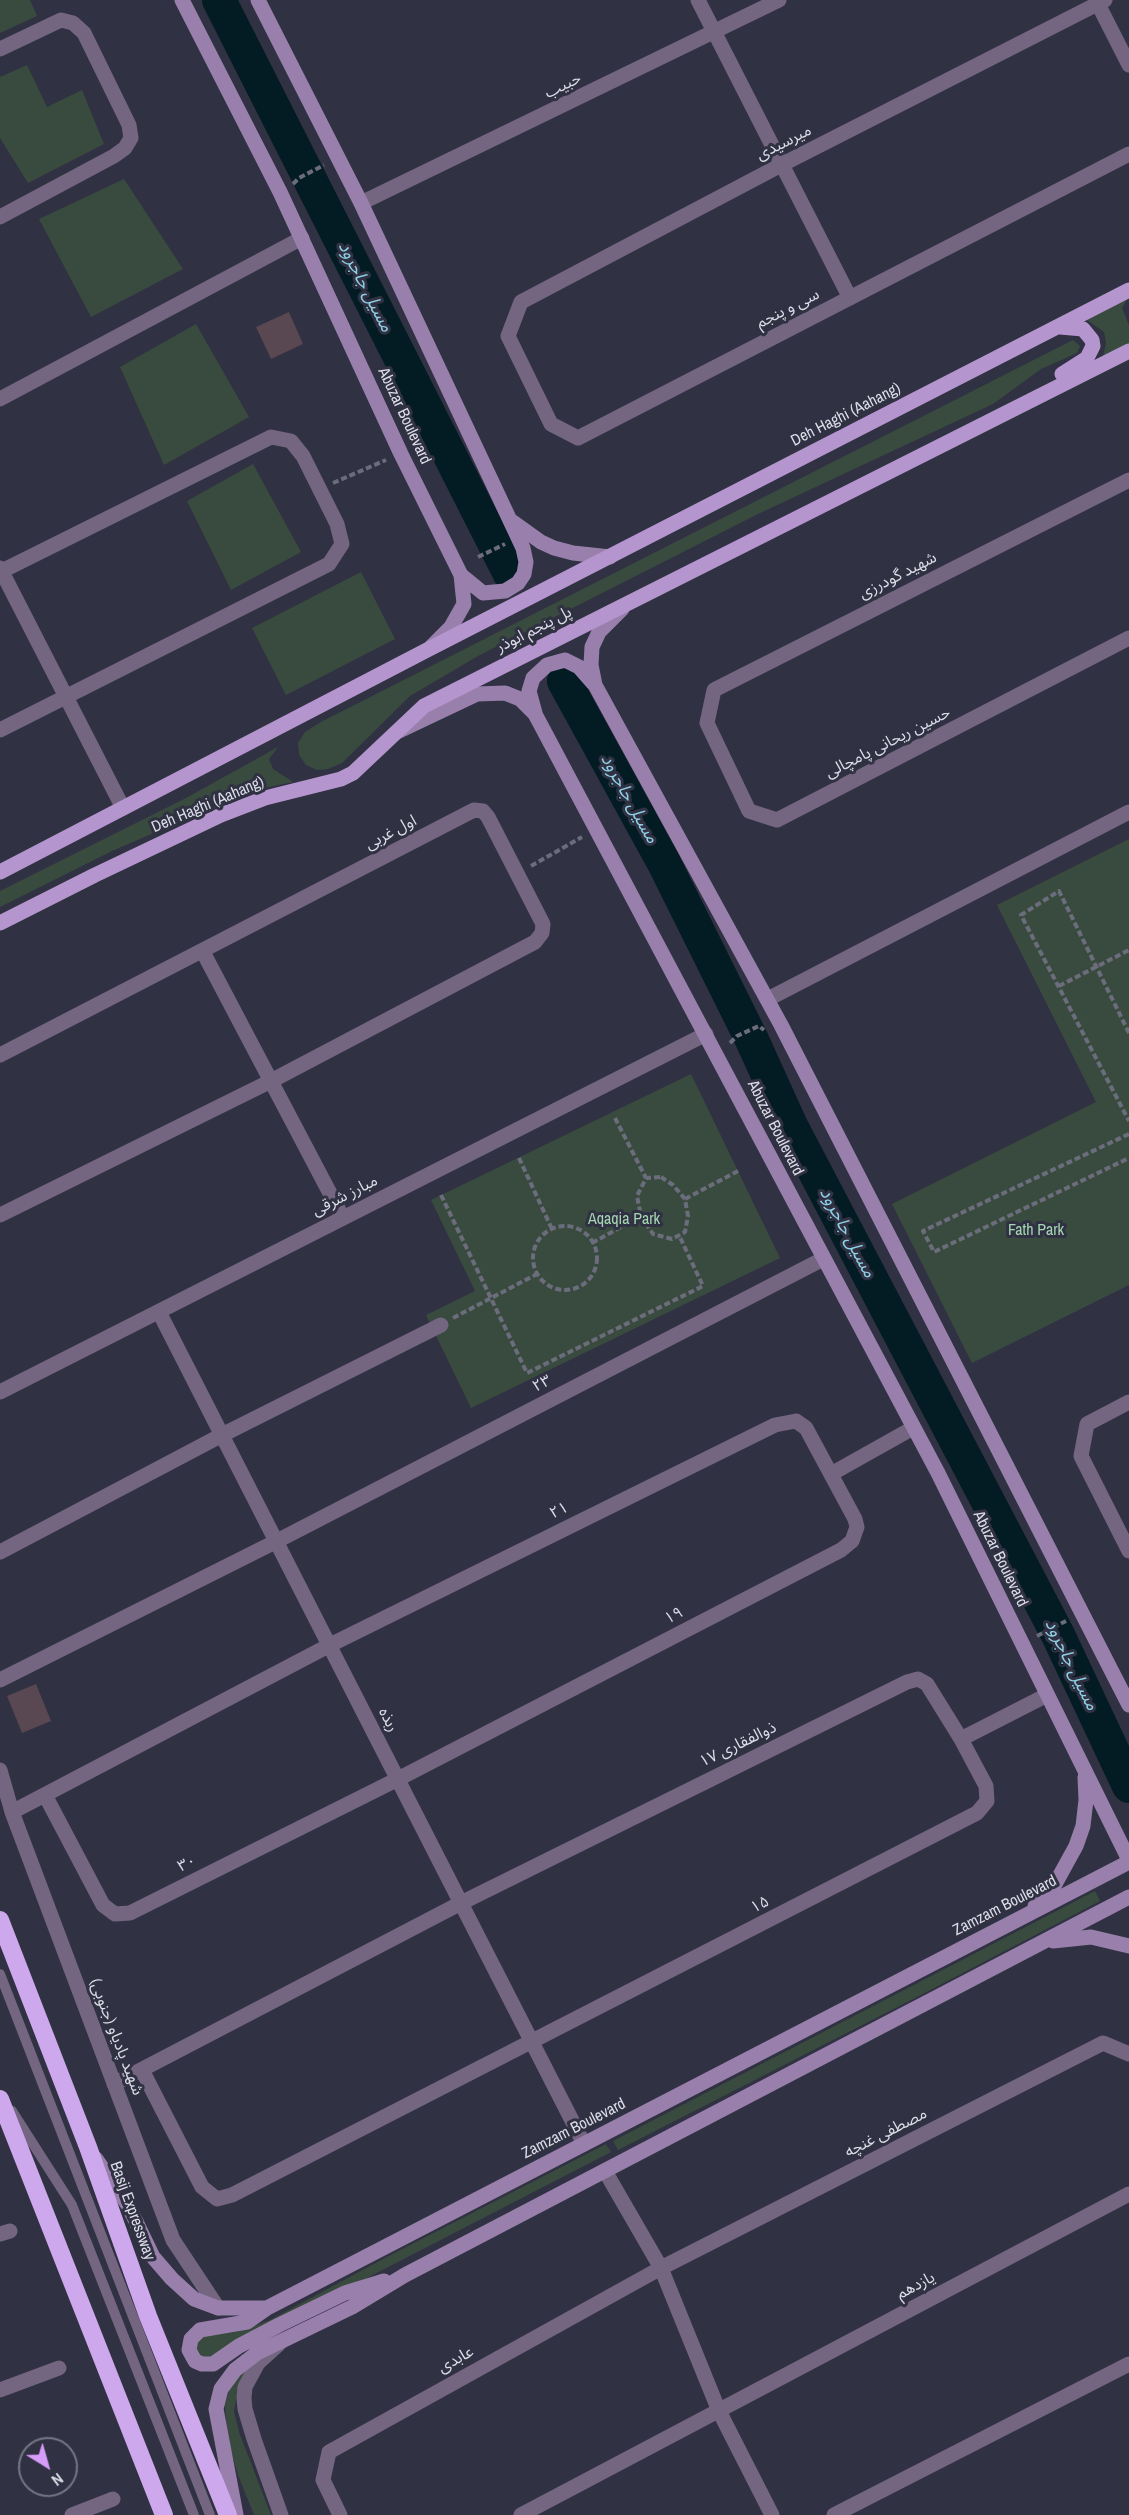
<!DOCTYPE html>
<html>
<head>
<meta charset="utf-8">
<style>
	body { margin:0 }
	#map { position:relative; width:1129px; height:2515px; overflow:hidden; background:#303142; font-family:"Archivo Narrow",sans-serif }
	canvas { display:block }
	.north { position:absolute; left:18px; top:2437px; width:60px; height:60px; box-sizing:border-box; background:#303142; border:2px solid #757684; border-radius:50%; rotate:143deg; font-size:16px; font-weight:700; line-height:24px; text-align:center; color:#dcdde8 }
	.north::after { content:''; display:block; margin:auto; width:21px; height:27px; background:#d79bf9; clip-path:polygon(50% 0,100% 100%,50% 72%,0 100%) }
</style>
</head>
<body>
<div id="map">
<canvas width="1129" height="2515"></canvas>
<div class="north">N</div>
</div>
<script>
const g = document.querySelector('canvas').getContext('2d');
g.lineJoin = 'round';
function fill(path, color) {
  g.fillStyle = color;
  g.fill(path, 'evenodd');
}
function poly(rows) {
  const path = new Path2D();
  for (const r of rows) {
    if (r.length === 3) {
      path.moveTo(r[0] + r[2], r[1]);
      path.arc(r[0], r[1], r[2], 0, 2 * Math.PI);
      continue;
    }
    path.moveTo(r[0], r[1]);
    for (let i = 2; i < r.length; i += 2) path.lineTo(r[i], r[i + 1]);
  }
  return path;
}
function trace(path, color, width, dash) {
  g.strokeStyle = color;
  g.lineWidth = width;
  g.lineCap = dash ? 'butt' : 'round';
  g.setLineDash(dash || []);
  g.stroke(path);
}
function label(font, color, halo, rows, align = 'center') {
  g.font = font + ' "Archivo Narrow","Noto Sans Arabic",sans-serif';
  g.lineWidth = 6;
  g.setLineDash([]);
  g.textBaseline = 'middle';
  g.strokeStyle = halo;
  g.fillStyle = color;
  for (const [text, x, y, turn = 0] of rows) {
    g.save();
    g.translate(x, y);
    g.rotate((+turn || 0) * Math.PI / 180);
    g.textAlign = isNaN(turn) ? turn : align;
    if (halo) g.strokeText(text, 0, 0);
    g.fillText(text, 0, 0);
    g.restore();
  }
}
fill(poly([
	[0,0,30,0,37,16,0,33],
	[27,65,47,107,82,90,104,144,28,183,0,138,0,77],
	[124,179,183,269,91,317,39,219],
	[1128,298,1122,308,1129,325,1129,344,1103,357,1106,343,1104,332,1087,320],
	[196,324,249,417,164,465,120,367],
	[1073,340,1080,346,1077,353,1041,369,993,404,758,514,478,656,410,696,342,763,328,769,317,770,306,765,299,755,298,743,305,732,319,723],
	[253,464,301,552,231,590,187,501],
	[361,572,395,639,286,695,252,628],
	[278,747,269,759,273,769,293,782,260,789,154,833,112,851,0,907,0,891,186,798],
	[1129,839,1129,1285,972,1363,892,1204,1096,1102,997,905],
	[691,1074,780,1258,471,1408,426,1315,475,1291,431,1200],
	[1095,1891,1100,1901,919,1996,618,2150,613,2141],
	[606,2144,611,2152,218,2355,206,2358,196,2353,196,2344,201,2336,236,2332,270,2320,383,2259],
	[253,2363,239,2384,234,2411,239,2432,271,2515,254,2515,238,2475,227,2436,225,2404,229,2390,233,2381]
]), '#394b3e');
trace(poly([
	[219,0,510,574],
	[564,681,664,863,752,1040,791,1126,1058,1635,1129,1786]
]), '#031b23', 34);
fill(poly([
	[289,312,303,344,271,359,256,327],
	[36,1684,51,1721,22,1733,7,1696]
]), '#594752');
trace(poly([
	[293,184,299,178,324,165],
	[333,483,386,460],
	[478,557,505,544],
	[531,866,582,837],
	[1059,986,1129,950],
	[1129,1033,1059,891,1021,915,1129,1121],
	[730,1043,737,1036,759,1026,764,1030],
	[615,1118,646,1178],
	[1129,1134,923,1231,934,1252,1129,1158],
	[519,1158,552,1229],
	[661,1177,673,1185,685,1199,688,1216,685,1232,672,1239,653,1234,641,1216,637,1196,646,1178,661,1177],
	[441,1195,527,1373,703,1286,679,1235],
	[685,1199,738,1171],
	[565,1258,32],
	[592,1243,641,1216],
	[453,1318,537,1274],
	[1037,1636,1066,1621]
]), '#6c6d7c', 4, [6, 3]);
trace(poly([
	[0,1974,210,2515],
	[12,2111,72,2205,194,2515]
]), '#746581', 10);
trace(poly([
	[698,0,850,298],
	[1096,0,1129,65],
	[1105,0,781,165,521,302,508,336,551,424,578,438,1129,154],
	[0,49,61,20,73,23,84,33,129,125,131,138,125,148,114,156,0,217],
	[361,203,779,0],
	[0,399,302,238],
	[1129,480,714,690,707,723,749,811,777,820,1129,638],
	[0,568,123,808],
	[0,572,271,437,291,441,303,456,337,524,342,544,329,564,0,730],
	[203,952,343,1218],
	[768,999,1129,812],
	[0,1055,474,810,483,811,488,817,543,924,542,933,535,942,271,1081,0,1215],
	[159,1312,584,2144],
	[0,1392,706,1034],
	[1129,1402,1087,1424,1081,1456,1129,1551],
	[831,1474,913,1428],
	[0,1552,222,1435,441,1325],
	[0,1680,277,1541,823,1259],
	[961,1739,1047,1695],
	[0,1770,12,1812,173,2240,218,2308],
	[12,1812,330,1645,775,1425,796,1421,806,1428,855,1519,857,1527,852,1541,841,1550,398,1779,130,1913,115,1914,103,1905,45,1795],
	[114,2084,461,1903,907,1682,918,1679,927,1684,961,1739,986,1786,987,1801,977,1813,232,2195,217,2199,202,2187,142,2070],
	[605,2171,661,2268,719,2411,772,2515],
	[0,2234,10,2231],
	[279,2344,258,2363,245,2387,244,2398,245,2409,254,2439,281,2515],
	[0,2390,59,2368],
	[72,2515,113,2499],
	[340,2515,323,2480,329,2452,661,2268,1103,2043,1129,2054],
	[521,2515,1129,2194],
	[834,2515,1129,2364]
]), '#746581', 15);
trace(poly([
	[182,0,280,192,401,454,461,575,464,604,451,627,431,647],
	[258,0,361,203,523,548,526,562,524,574,518,583,505,591,483,593,461,575],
	[513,522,541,542,554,548,573,553,610,557],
	[622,609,599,632,592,647,591,665,595,685,781,1025,1129,1705],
	[535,713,529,691,533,678,547,665,565,660,579,667,593,683],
	[399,731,477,694,505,693,520,699,535,714,938,1473,1129,1860],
	[1035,1906,1054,1886,1076,1846,1083,1826,1086,1800,1085,1777],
	[1053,1941,1091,1937,1129,1946],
	[96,2159,128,2205,153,2257,172,2279,194,2299,218,2308,267,2308,1129,1862],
	[267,2308,247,2322,200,2330,191,2339,189,2350,195,2361,202,2364,213,2364,239,2346,279,2325,345,2293,384,2281],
	[236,2515,216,2409,221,2389,235,2370,257,2353,352,2307,405,2275,1129,1897]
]), '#9980ac', 15);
trace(poly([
	[1060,327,1083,329,1092,340,1093,346,1087,358,1062,374],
	[0,872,429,649,1129,290],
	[0,923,95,875,221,815,265,798,341,779,353,773,424,706,1129,351]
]), '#b595ce', 15);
trace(poly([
	[0,1920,88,2147,148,2316,228,2515],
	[0,2099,164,2515]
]), '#cea8ec', 18);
label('16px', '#dcdde8', '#303142', [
	["حبیب",563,86,-26],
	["میرسیدی",784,143,-27],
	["سی و پنجم",788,309,-27],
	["Deh Haghi (Aahang)",846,415,-27],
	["Abuzar Boulevard",404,416,65],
	["شهید گودرزی",898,576,-27],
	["پل پنجم ابوذر",534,630,-27],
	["حسین ریحانی پامچالی",888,743,-27],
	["Deh Haghi (Aahang)",208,805,-23],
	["اول غربی",391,833,-28],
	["Abuzar Boulevard",775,1128,63],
	["مبارز شرقی",345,1196,-27],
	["۲۳",542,1384,-27],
	["۲۱",559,1511,-26],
	["Abuzar Boulevard",1000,1559,64],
	["۱۹",674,1616,-27],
	["ربذه",388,1720,63],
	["ذوالفقاری ۱۷",738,1745,-26],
	["۳۰",187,1864,-26],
	["۱۵",760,1905,-27],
	["Zamzam Boulevard",1005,1906,-27],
	["شهید پادیاو (جنوبی)",116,2037,69],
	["Zamzam Boulevard",574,2129,-27],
	["مصطفی غنچه",886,2133,-27],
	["Basij Expressway",132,2211,70],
	["یازدهم",916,2286,-28],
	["عابدی",456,2360,-29]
]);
label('16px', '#a5d6b1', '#303142', [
	["Aqaqia Park",624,1220],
	["Fath Park",1036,1231]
]);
label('italic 18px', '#8ed0e5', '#303142', [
	["مسیل جاجرود",365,287,63],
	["مسیل جاجرود",629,799,61],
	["مسیل جاجرود",847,1233,62],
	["مسیل جاجرود",1071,1665,64]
]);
</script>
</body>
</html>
